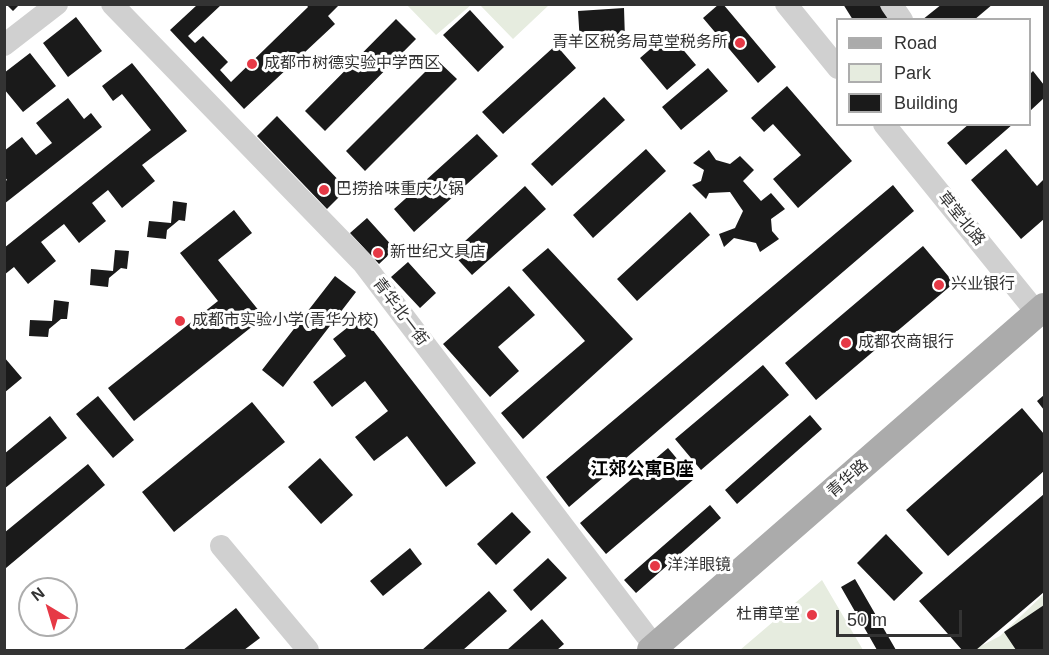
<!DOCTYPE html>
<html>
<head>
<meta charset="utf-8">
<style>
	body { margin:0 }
	#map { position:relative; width:1049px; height:655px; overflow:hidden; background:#fff; font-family:Arial,sans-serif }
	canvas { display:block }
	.frame { position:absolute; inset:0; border:6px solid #333; pointer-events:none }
	.legend { position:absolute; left:836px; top:18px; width:195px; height:108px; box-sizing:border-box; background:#fff; border:2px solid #adadad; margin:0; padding:8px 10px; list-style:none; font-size:18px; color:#333 }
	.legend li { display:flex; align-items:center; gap:12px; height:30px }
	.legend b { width:30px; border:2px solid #adadad }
	.north { position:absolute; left:18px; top:577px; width:60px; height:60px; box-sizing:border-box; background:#fff; border:2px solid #adadad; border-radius:50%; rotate:322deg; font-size:16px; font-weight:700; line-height:24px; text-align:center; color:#333 }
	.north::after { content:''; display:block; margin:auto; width:21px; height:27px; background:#e63946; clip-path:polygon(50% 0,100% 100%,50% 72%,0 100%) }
	.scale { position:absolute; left:836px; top:610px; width:126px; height:27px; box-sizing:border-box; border:3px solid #333; border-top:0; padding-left:8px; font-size:18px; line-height:21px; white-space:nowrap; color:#333; -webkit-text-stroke:4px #fff; paint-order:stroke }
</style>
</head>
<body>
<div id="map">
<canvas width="1049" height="655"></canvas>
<div class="frame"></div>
<ul class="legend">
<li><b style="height:8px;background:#ababab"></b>Road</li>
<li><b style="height:16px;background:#e6ecdf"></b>Park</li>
<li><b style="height:16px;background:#1a1a1a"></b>Building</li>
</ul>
<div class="north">N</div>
<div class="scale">50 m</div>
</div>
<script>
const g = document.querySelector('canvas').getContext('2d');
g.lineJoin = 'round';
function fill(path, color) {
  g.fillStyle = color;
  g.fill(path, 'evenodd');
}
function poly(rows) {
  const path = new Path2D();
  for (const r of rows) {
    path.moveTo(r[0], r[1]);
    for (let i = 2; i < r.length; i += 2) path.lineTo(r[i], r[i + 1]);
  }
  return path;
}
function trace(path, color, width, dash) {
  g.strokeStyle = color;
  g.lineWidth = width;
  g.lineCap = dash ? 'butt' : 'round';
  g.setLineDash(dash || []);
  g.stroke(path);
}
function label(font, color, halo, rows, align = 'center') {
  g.font = font + ' Arial,"Noto Sans SC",sans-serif';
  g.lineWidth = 6;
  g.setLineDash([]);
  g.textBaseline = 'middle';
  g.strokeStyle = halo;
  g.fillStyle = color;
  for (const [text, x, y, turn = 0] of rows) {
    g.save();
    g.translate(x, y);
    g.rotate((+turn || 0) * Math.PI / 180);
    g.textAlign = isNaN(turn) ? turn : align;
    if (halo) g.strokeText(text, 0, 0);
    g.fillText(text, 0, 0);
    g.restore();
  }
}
fill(poly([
	[407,5,471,5,436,35],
	[480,5,549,5,513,39],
	[822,580,863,650,740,650],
	[1044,594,1044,650,973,650,1000,636]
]), '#e6ecdf');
fill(poly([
	[6,4,20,4,13,11],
	[306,4,340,4,328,16,335,24,244,109,170,30,197,5,221,5,188,36,195,43,203,36,228,62,220,70,231,82,308,7],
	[719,4,723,4,776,67,758,83,703,18],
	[843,4,879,4,890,20,853,20],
	[942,4,993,4,974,20,922,20],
	[624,8,625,40,580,43,578,11],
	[470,10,504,47,478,72,443,35],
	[76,17,102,51,68,77,43,43],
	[396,19,416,39,325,131,305,111],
	[669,33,696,65,667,90,640,58],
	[556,45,576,68,503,134,482,112],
	[30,53,56,86,23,112,4,89,4,73],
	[437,60,457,79,365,171,346,151],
	[132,63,187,131,142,165,155,181,122,208,108,190,92,203,106,221,79,243,64,224,41,242,56,261,28,284,14,267,4,275,4,248,151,130,122,94,113,101,102,86],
	[708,68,728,91,681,130,662,107],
	[1033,71,1044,85,1044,98,1030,111,1030,74],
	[787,86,852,161,798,208,773,179,801,155,773,124,764,132,751,118],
	[604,97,625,120,552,186,531,164],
	[68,98,84,119,91,113,102,127,4,204,4,182,7,180,4,176,4,151,22,137,36,155,52,143,36,123],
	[277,116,347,189,327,209,257,136],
	[969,124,1013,124,966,165,947,143],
	[477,134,498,156,414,232,394,209],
	[646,149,666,171,593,238,573,215],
	[1006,149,1037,186,1044,179,1044,219,1021,239,971,180],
	[709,150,716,160,730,164,740,156,754,170,743,181,761,201,771,193,785,209,771,219,772,231,779,239,760,252,756,243,734,238,724,247,719,234,735,228,743,211,730,192,709,193,706,199,692,185,701,181,704,170,693,163],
	[893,185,914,211,569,507,546,477],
	[525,186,546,209,472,275,452,253],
	[173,201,187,203,185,221,179,220,167,230,166,239,147,237,149,221,171,223],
	[234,210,252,233,218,260,264,317,134,421,108,388,218,301,180,253],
	[690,212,710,235,637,301,617,279],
	[367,218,395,249,379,264,350,233],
	[923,246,954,283,816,400,785,363],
	[548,248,633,339,523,439,501,413,585,341,522,270],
	[115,250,129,251,127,269,121,268,109,278,108,287,90,285,91,269,113,271],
	[408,262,436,293,420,308,391,277],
	[335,276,356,292,283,387,262,370],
	[509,286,535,315,498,347,519,371,490,397,443,344],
	[54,300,69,302,67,319,61,319,49,329,48,337,29,336,30,320,52,321],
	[362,316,476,463,446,487,407,436,374,461,355,437,388,411,365,381,332,407,313,382,346,356,333,339],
	[4,357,22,378,4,393],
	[763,365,789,395,701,470,675,439],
	[1044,395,1044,410,1037,401],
	[98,396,134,440,113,458,76,414],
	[252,402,285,442,174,532,142,492],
	[1022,408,1044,434,1044,471,948,556,906,510],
	[810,415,822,429,737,504,725,490],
	[50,416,67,438,4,489,4,454],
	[668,448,694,479,606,554,580,523],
	[320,458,353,495,321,524,288,487],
	[88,464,105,485,6,568,4,566,4,533],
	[1044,494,1044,592,976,650,962,650,919,601],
	[710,505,721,518,636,593,624,580],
	[512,512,531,532,496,565,477,544],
	[886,534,923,573,894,601,857,563],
	[410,548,422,564,383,596,370,581],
	[548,558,567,578,531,611,513,590],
	[855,579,896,650,877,650,841,587],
	[489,591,507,611,463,650,422,650],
	[1044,605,1044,650,1016,650,1004,632],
	[236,608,260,638,244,650,183,650],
	[542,619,564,644,557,650,507,650]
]), '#1a1a1a');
trace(poly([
	[112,4,363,263,655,647],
	[786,4,838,68],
	[891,4,902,20],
	[4,45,57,4],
	[884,124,1037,313],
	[221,546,308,650]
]), '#d0d0d0', 22);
trace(poly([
	[651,650,1044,307]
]), '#ababab', 28);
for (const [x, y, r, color] of [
	[740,43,6,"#e63946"],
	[252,64,6,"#e63946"],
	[324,190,6,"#e63946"],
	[378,253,6,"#e63946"],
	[939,285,6,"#e63946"],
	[180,321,6,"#e63946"],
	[846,343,6,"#e63946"],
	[655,566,6,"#e63946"],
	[812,615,6,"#e63946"]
]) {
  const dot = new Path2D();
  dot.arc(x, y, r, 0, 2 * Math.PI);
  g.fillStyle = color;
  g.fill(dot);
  trace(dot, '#fff', 2);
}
label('16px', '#333', '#fff', [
	["青羊区税务局草堂税务所",728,43,"right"],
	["成都市树德实验中学西区",264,64],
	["巴捞拾味重庆火锅",336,190],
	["新世纪文具店",390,253],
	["兴业银行",951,285],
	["成都市实验小学(青华分校)",192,321],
	["成都农商银行",858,343],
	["洋洋眼镜",667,566],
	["杜甫草堂",800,615,"right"]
], 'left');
label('16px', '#333', '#fff', [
	["草堂北路",961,219,51],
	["青华北一街",400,312,53],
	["青华路",848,479,-41]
]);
label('bold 18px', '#000', '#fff', [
	["江郊公寓B座",642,470]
]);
</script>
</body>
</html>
